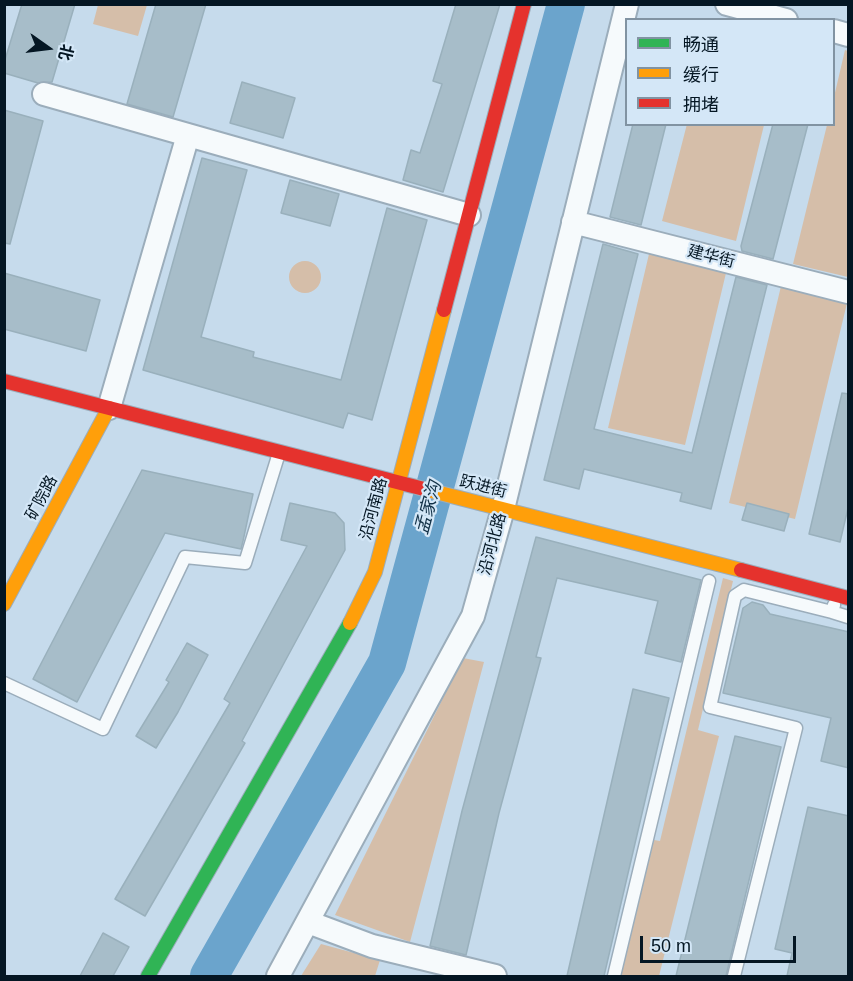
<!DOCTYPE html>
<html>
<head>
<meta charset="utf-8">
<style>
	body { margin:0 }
	#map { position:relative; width:853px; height:981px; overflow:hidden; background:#c6dbec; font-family:Arial,"Noto Sans SC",sans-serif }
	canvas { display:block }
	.frame { position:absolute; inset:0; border:6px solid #041623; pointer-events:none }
	.legend { position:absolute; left:625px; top:18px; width:210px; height:108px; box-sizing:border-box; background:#d4e7f7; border:2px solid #8193a2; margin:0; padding:8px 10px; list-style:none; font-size:18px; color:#041623 }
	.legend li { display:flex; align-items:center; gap:12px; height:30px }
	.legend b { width:30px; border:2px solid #8193a2 }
	.north { position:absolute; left:18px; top:18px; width:60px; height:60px; -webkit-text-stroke:4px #d4e7f7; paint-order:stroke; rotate:104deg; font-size:16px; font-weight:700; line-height:24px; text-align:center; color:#041623 }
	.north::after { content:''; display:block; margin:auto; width:21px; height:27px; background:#041623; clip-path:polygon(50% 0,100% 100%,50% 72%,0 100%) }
	.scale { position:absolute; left:640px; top:936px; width:156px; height:27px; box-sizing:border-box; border:3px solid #041623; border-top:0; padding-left:8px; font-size:18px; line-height:21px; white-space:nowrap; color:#041623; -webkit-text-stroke:4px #d4e7f7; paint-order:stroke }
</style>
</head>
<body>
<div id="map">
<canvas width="853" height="981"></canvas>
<div class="frame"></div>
<ul class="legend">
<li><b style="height:8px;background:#30b455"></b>畅通</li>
<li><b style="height:8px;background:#ff9f0a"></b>缓行</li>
<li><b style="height:8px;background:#e5322d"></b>拥堵</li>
</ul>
<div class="north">北</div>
<div class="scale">50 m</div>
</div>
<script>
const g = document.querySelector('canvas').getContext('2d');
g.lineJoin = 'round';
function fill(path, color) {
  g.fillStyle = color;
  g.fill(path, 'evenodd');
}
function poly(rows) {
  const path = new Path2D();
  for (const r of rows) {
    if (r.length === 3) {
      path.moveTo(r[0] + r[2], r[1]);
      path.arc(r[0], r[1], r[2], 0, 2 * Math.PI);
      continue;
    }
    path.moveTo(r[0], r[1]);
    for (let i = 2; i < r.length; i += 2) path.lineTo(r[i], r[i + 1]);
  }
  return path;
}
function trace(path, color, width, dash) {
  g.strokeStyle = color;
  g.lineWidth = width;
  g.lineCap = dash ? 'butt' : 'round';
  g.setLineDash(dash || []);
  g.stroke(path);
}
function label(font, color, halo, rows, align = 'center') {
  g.font = font + ' Arial,"Noto Sans SC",sans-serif';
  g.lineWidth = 4.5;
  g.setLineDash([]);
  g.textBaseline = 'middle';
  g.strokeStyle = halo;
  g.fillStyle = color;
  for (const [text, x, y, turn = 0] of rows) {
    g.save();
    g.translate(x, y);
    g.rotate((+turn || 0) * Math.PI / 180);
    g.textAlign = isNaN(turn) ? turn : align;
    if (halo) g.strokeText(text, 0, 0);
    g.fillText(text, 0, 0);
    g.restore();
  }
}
fill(poly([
	[98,5,147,5,138,36,93,24],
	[845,50,848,51,848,277,793,264,827,125,834,124,834,97],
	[687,124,764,125,736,241,662,221],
	[649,254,726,273,685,445,608,428],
	[305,277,16],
	[782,282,848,299,795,519,729,503],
	[723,578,733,581,698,730,719,736,659,976,620,976,654,840,660,841],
	[463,658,484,662,410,942,335,915],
	[321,944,380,960,375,976,301,976]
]), '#d5bea9');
trace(poly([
	[209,976,387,663,566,4]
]), '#6ba4cc', 38);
const building = poly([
	[22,4,75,4,52,82,38,83,4,73,4,63,22,4],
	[156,4,206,4,173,117,127,104,156,4],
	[456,4,500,4,443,192,403,180,411,150,420,153,442,84,433,81,456,4],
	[242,82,295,98,283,138,230,123,242,82],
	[4,110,43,121,10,244,4,243,4,110],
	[633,124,666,124,641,225,610,217,633,124],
	[773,124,808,124,773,259,742,251,741,246,773,124],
	[202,158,247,170,201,337,254,352,253,357,341,380,387,208,427,220,372,420,348,413,343,428,143,370,202,158],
	[290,180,339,194,330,226,281,213,290,180],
	[603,244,638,254,594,429,692,453,736,277,767,285,711,509,680,501,682,493,584,469,579,489,544,480,603,244],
	[4,273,100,300,86,351,4,329,4,273],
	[842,393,849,394,849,504,840,542,809,534,842,393],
	[142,470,253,494,243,541,241,549,165,533,77,702,33,679,142,470],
	[290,503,335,513,344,523,345,550,242,741,245,743,145,916,115,899,230,703,224,699,307,546,281,540,290,503],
	[747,503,789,514,784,531,742,520,747,503],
	[536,537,701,580,681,662,645,653,658,601,557,578,536,657,541,658,499,813,466,955,430,946,462,811,536,537],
	[752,602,763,605,770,614,849,632,849,768,821,761,831,718,723,693,743,608,752,602],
	[187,643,208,655,178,712,156,748,136,736,169,682,166,680,187,643],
	[633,689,669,698,604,976,567,976,633,689],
	[735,736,781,747,726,976,676,976,735,736],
	[808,807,849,816,849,976,787,976,792,953,775,949,808,807],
	[103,933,129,947,113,976,80,976,103,933]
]);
fill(building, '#a7bdc9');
trace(building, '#99b0bc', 1.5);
const lane = poly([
	[834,605,832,612,848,617],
	[4,683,103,729,185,557,245,563,279,453],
	[614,976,709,581],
	[734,976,796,728,710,707,735,596,744,590,832,612]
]);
const street = poly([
	[727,4,786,20],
	[834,31,848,35],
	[44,94,469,215],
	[573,222,848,292],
	[109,408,188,135],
	[308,922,372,946,495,976],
	[278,976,473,616,503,509,627,4]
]);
const fast = poly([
	[148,976,350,623]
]);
const slow = poly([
	[428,490,741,570],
	[4,604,109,408],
	[350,623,375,572,444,310]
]);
const jam = poly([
	[444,310,524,4],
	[4,381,428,490],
	[741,570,848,598]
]);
trace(lane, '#9badbb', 15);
trace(street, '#9badbb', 26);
trace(fast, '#9badbb', 16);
trace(slow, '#9badbb', 16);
trace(jam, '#9badbb', 16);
trace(lane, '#f6fafc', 12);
trace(street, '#f6fafc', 22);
trace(fast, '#30b455', 14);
trace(slow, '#ff9f0a', 14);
trace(jam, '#e5322d', 14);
label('16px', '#041623', '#d4e7f7', [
	["建华街",711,257,14],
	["跃进街",483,487,14],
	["矿院路",42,498,-62],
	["沿河南路",374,509,-75],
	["沿河北路",493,544,-75]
]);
label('italic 18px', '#123147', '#d4e7f7', [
	["孟家沟",429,508,-75]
]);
</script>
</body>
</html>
